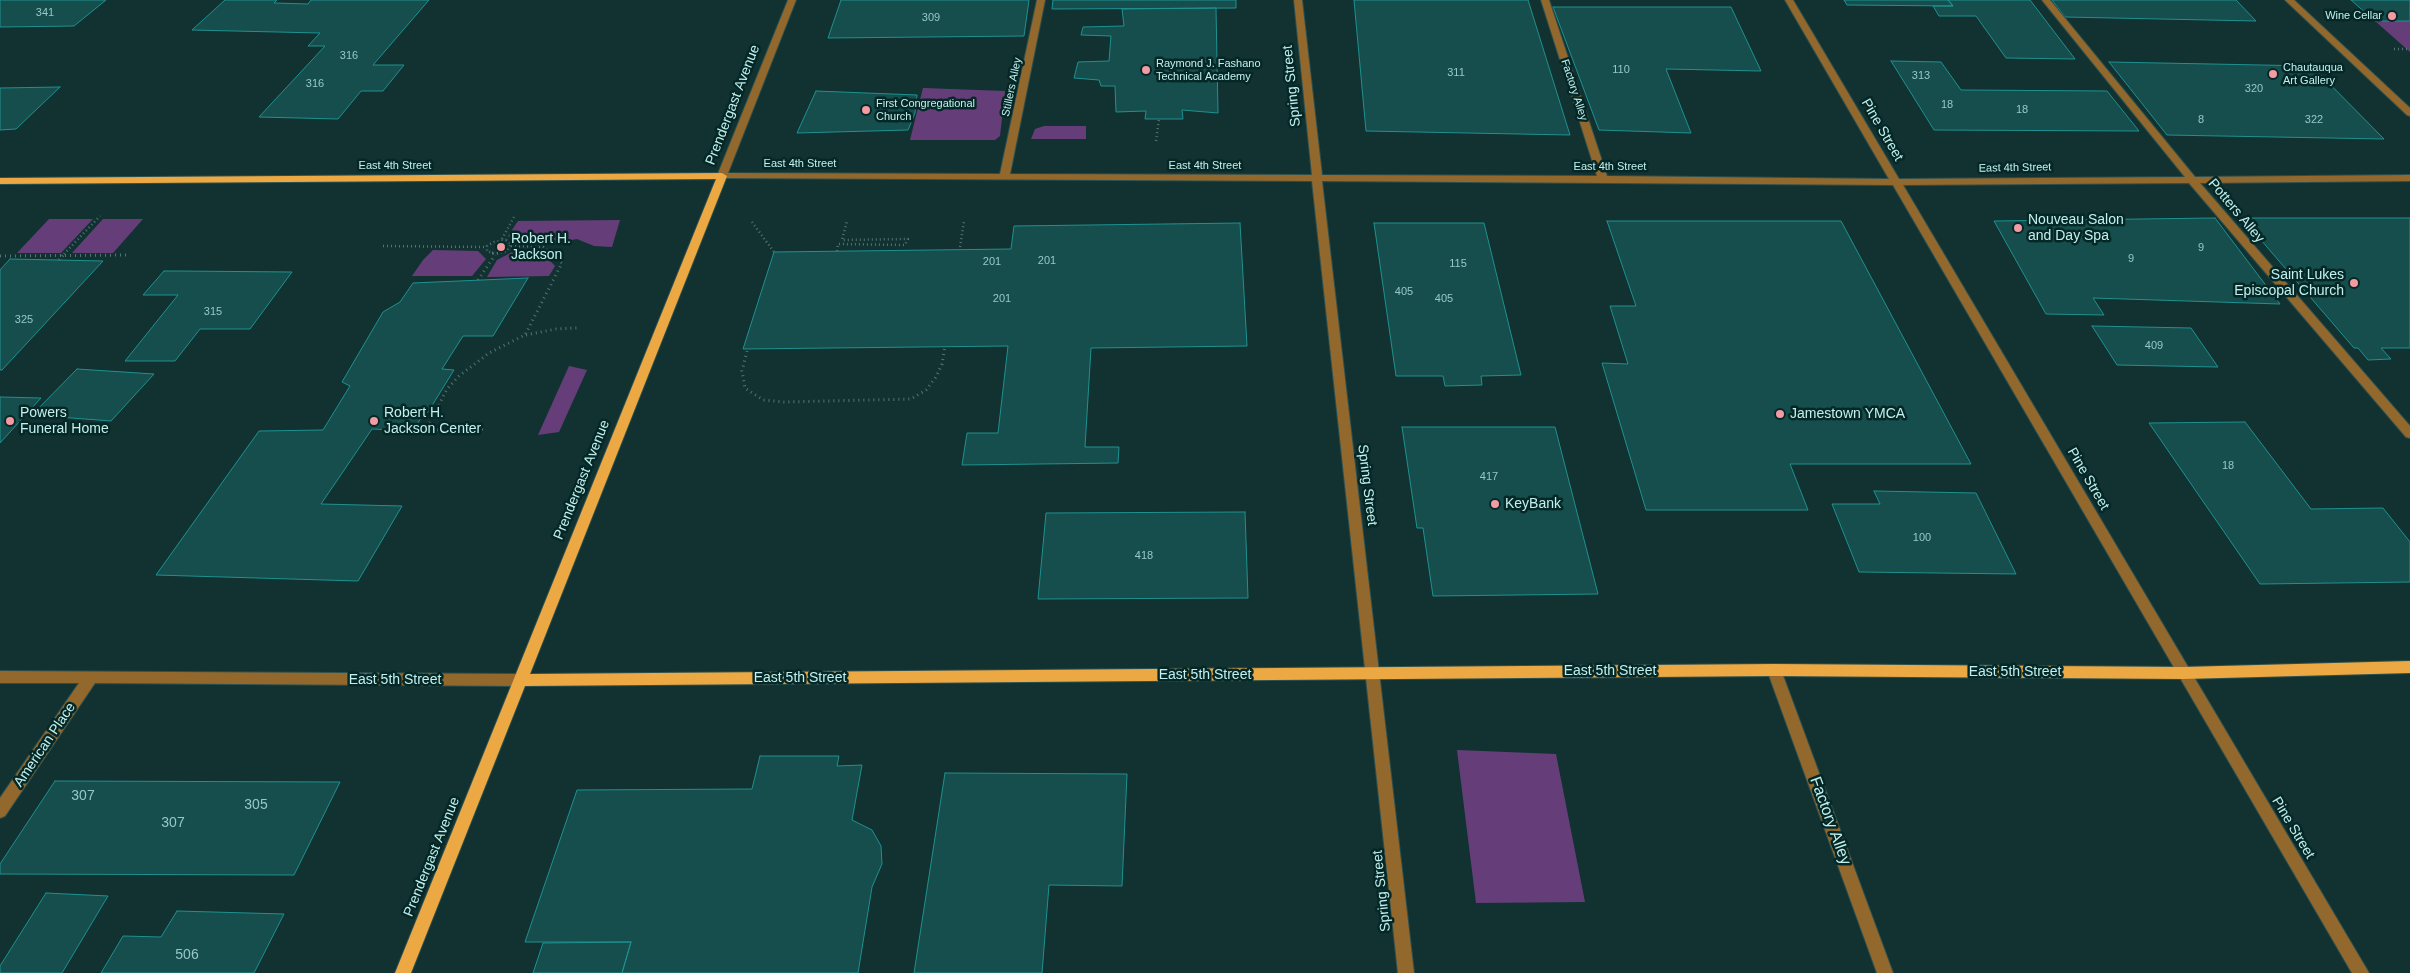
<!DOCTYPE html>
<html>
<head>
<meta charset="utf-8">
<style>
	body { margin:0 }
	canvas { display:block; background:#113231 }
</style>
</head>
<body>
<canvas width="2410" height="973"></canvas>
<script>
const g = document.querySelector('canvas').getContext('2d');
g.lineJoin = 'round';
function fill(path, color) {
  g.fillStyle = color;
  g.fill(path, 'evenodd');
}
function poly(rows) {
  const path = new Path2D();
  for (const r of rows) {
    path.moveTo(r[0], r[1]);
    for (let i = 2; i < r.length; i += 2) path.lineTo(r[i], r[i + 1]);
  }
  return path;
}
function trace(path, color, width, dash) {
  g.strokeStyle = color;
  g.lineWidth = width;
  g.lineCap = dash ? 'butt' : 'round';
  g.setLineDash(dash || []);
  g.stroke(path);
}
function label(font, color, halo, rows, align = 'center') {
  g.font = font + ' Arial,sans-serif';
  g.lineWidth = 5;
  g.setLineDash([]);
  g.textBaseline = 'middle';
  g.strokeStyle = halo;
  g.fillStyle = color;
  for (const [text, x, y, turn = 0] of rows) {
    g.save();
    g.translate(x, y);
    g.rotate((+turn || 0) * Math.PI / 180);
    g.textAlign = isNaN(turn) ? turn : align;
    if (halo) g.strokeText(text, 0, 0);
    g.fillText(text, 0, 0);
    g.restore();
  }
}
fill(poly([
	[2375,21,2410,21,2410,52],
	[923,88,1005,91,1000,136,995,140,910,140],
	[1044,126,1086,126,1086,139,1031,139,1035,129],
	[49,219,93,219,61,253,17,253],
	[103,219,143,219,113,253,72,253],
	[620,220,612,247,594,246,577,239,550,244,517,243,508,236,518,221],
	[433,250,478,251,486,259,472,276,412,276,423,260],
	[516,250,541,251,555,266,549,276,487,277,497,260],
	[569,366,587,370,559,432,538,435],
	[1457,750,1556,754,1585,902,1476,903]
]), '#653e79');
const building = poly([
	[0,0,106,0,74,26,0,27,0,0],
	[225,0,277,0,274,3,308,4,311,0,429,0,373,65,404,65,383,91,361,91,338,119,259,117,325,46,308,46,320,33,192,30,225,0],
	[841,0,1029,0,1024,36,828,38,841,0],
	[1053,0,1236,0,1236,8,1052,9,1053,0],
	[1354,0,1528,0,1570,135,1366,131,1354,0],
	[1844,0,1948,0,1953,6,1847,5,1844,0],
	[1948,0,2030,0,2075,59,2006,58,1976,16,1939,16,1933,6,1953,6,1948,0],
	[2052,0,2236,0,2256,21,2065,17,2052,0],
	[2351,0,2410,0,2410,21,2375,21,2351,0],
	[1553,7,1731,7,1761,71,1666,69,1691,133,1599,130,1553,7],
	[1216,8,1218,113,1182,110,1183,119,1145,119,1146,111,1116,112,1115,86,1101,86,1099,80,1074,78,1078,62,1109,61,1111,36,1081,35,1083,27,1124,26,1122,9,1216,8],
	[1891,61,1941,62,1961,90,2107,91,2139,131,1934,130,1891,61],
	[2109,62,2312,66,2384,139,2167,135,2109,62],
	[60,87,16,129,0,130,0,88,60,87],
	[816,91,917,95,915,113,908,130,797,133,816,91],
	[2215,218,2280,304,2093,298,2104,315,2046,314,1994,221,2215,218],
	[2242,218,2410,218,2410,348,2381,348,2391,359,2368,360,2358,348,2354,348,2242,218],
	[1607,221,1841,221,1971,464,1790,464,1808,510,1646,510,1602,363,1628,364,1610,306,1636,306,1607,221],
	[1240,223,1247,346,1091,348,1085,447,1119,447,1118,463,962,465,967,433,998,433,1008,346,743,349,774,252,1011,249,1014,226,1240,223],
	[1374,223,1484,223,1521,375,1481,376,1482,385,1445,386,1443,376,1396,376,1374,223],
	[10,259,103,261,2,370,0,370,0,270,10,259],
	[164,271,178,271,292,272,250,329,200,329,175,361,125,361,178,295,143,295,164,271],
	[528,278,493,336,463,336,442,369,454,370,428,412,424,413,413,431,372,429,321,504,402,506,358,581,156,575,259,431,323,430,350,386,342,382,383,312,400,302,413,283,528,278],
	[2092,326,2191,328,2218,367,2117,365,2092,326],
	[77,369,154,374,111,421,32,415,77,369],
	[0,397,41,398,0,443,0,397],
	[2245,422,2311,509,2383,508,2410,542,2410,582,2260,584,2149,423,2245,422],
	[1402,427,1555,427,1598,594,1433,596,1423,528,1417,528,1402,427],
	[1874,491,1976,493,2016,574,1859,572,1832,504,1880,504,1874,491],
	[1245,512,1248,598,1038,599,1046,513,1245,512],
	[760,756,839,756,837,766,862,765,852,820,872,830,881,846,882,864,872,887,858,973,622,973,631,942,525,942,577,790,752,789,760,756],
	[945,773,1127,774,1122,886,1049,885,1042,973,914,973,945,773],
	[55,781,340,782,294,875,0,874,0,864,55,781],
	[46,893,108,896,62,973,0,973,0,966,46,893],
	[177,911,284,914,254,973,101,973,123,936,161,937,177,911],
	[631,942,622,973,533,973,543,943,631,942]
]);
fill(building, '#154e4d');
trace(building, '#1e9190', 1);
const minor = poly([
	[788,0,796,0,728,173,1000,174,1037,0,1045,0,1010,174,1312,175,1294,0,1302,0,1322,175,1597,176,1541,0,1549,0,1607,176,1889,179,1785,0,1793,0,1899,179,2185,177,2042,0,2050,0,2195,177,2410,175,2410,181,2200,183,2410,426,2410,438,2406,437,2189,183,1903,185,2369,973,2352,973,1893,185,1322,181,1414,973,1398,973,1312,181,719,178,717,176,788,0],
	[2285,0,2294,0,2410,108,2410,116,2407,115,2285,0],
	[1774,664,1779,666,1781,670,1893,973,1877,973,1767,670,1769,666,1774,664],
	[0,671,519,674,524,676,526,680,524,684,519,686,95,683,5,816,0,818,0,798,79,683,0,683,0,671]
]);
const major = poly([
	[722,173,727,176,530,674,1774,664,2183,667,2410,661,2410,673,2183,679,1774,676,525,686,411,973,395,973,716,179,0,184,0,178,722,173]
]);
trace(minor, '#2d504f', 2);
trace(major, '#2d504f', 2);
trace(poly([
	[2394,49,2410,49],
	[1156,141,1159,119],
	[752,222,774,252],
	[502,239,514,217],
	[506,240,511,244,507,251,495,254,487,251,487,246,494,242,506,240],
	[383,246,487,247],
	[511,246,543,247,552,254],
	[960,247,964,221],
	[837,251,838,244,905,245,908,239,842,240,847,221],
	[64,254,100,216]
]), '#4f7574', 2.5, [1, 3]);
trace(poly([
	[492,253,499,253],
	[0,256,130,255],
	[59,260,65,253],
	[478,280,495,255],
	[526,335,556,329,577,328],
	[747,351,742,371,745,388,763,400,784,402,911,399,926,390,936,377,942,364,945,346],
	[483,429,426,430,447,389,459,376,489,353,525,335,562,263,550,253]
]), '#4f7574', 3, [1, 4]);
fill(minor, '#92682d');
fill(major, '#eca843');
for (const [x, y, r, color] of [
	[2392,16,5,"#f49aa3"],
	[1146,70,5,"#f49aa3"],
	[2273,74,5,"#f49aa3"],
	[866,110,5,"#f49aa3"],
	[2018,228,5,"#f49aa3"],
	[501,247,5,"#f49aa3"],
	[2354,283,5,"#f49aa3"],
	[1780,414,5,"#f49aa3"],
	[10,421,5,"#f49aa3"],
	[374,421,5,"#f49aa3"],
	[1495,504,5,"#f49aa3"]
]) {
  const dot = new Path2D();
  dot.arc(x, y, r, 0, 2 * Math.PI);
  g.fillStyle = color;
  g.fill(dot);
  trace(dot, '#052827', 2);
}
label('11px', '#96c8c6', null, [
	["341",45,13],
	["309",931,18],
	["316",349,56],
	["110",1621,70],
	["311",1456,73],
	["313",1921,76],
	["316",315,84],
	["320",2254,89],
	["18",1947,105],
	["18",2022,110],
	["8",2201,120],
	["322",2314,120],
	["9",2201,248],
	["9",2131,259],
	["201",1047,261],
	["201",992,262],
	["115",1458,264],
	["405",1404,292],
	["201",1002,299],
	["405",1444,299],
	["315",213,312],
	["325",24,320],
	["409",2154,346],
	["18",2228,466],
	["417",1489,477],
	["100",1922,538],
	["418",1144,556]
]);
label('11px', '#c1f0ee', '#052827', [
	["Wine Cellar",2382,16,"right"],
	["Raymond J. Fashano",1156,64],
	["Technical Academy",1156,77],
	["Chautauqua",2283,68],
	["Art Gallery",2283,81],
	["First Congregational",876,104],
	["Church",876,117]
], 'left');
label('11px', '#c1f0ee', '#052827', [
	["Stillers Alley",1012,87,-78],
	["Factory Alley",1574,90,72],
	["East 4th Street",800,164],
	["East 4th Street",395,166],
	["East 4th Street",1205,166],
	["East 4th Street",1610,167],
	["East 4th Street",2015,168,-1]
]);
label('14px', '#c1f0ee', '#052827', [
	["Spring Street",1292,86,-96],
	["Prendergast Avenue",733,105,-69],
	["Pine Street",1882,130,60],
	["Potters Alley",2236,211,50],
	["Pine Street",2088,479,60],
	["Prendergast Avenue",582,480,-68],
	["Spring Street",1367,485,83],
	["East 5th Street",1610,671],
	["East 5th Street",2015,672],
	["East 5th Street",1205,675],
	["East 5th Street",800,678],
	["East 5th Street",395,680],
	["American Place",45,745,-56],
	["Pine Street",2293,828,59],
	["Prendergast Avenue",432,857,-68],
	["Spring Street",1382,891,-96]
]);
label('14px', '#c1f0ee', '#052827', [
	["Nouveau Salon",2028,220],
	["and Day Spa",2028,236],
	["Robert H.",511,239],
	["Jackson",511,255],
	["Saint Lukes",2344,275,"right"],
	["Episcopal Church",2344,291,"right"],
	["Powers",20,413],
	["Funeral Home",20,429],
	["Robert H.",384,413],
	["Jackson Center",384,429],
	["Jamestown YMCA",1790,414],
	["KeyBank",1505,504]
], 'left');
label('14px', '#96c8c6', null, [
	["307",83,796],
	["305",256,805],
	["307",173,823],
	["506",187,955]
]);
label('16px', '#c1f0ee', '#052827', [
	["Factory Alley",1830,821,70]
]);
</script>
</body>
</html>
